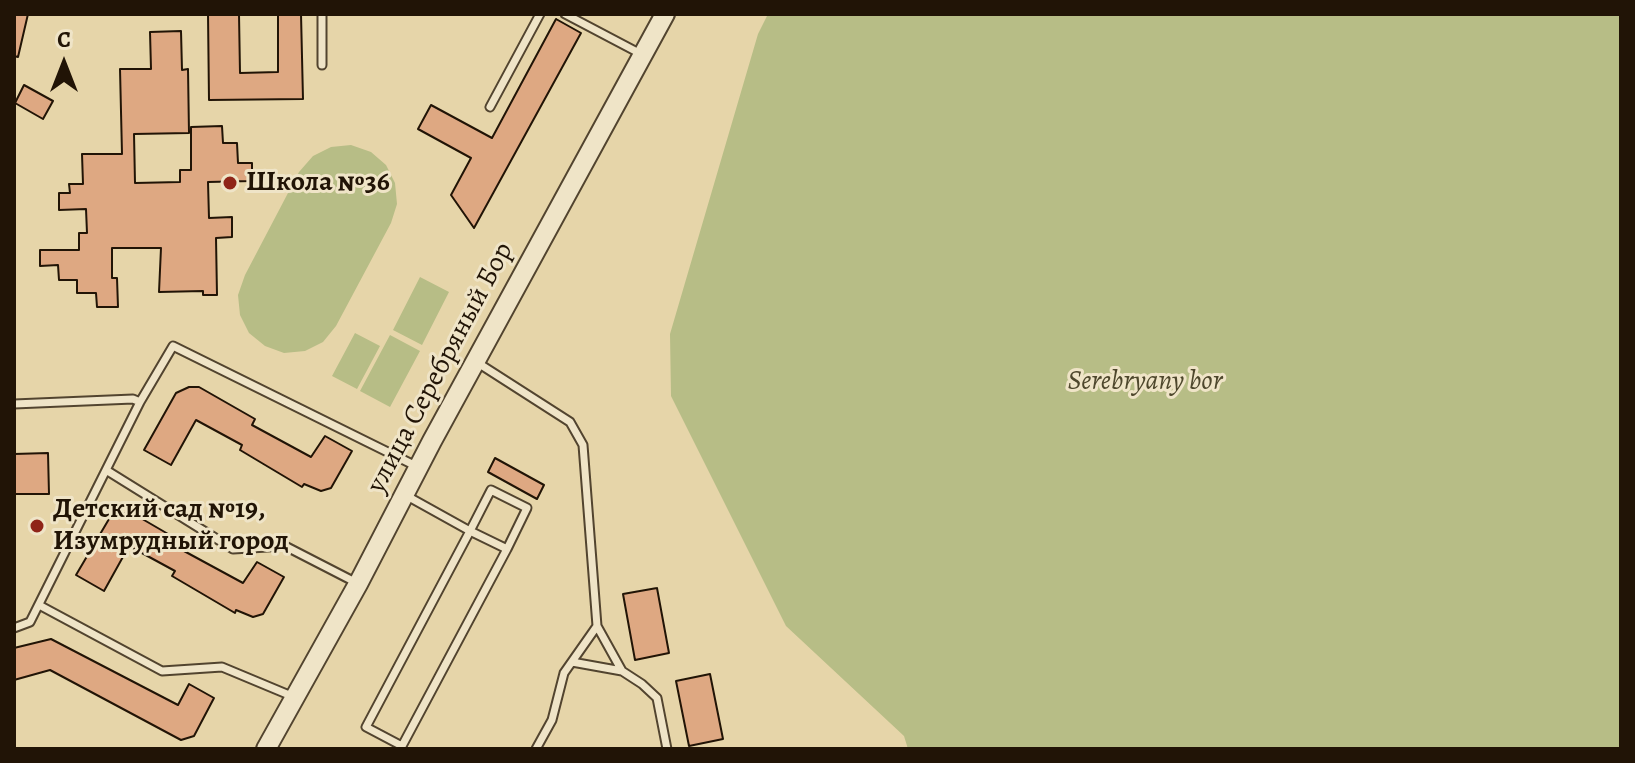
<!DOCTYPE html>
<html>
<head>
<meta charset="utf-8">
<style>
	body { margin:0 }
	#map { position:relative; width:1635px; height:763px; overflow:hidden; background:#e6d5a9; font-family:Alegreya,serif }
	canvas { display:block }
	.frame { position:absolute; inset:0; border:16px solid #211406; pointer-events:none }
	.north { position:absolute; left:24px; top:24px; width:80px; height:80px; -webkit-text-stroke:6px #efe4c7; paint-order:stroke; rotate:0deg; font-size:22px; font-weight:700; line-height:32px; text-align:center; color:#211406 }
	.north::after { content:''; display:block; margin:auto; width:28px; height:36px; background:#211406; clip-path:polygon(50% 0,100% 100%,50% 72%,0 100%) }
</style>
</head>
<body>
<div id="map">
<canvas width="1635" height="763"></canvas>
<div class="frame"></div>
<div class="north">С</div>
</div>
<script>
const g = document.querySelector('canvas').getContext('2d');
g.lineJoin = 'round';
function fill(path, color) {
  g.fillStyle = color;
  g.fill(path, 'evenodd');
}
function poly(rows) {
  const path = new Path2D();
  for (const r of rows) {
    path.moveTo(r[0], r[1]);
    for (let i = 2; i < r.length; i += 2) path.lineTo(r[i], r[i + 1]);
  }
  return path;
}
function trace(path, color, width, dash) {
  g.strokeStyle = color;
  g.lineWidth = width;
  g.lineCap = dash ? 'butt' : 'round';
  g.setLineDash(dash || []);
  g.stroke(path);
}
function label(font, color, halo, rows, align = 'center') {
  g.font = font + ' Alegreya,serif';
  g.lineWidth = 6;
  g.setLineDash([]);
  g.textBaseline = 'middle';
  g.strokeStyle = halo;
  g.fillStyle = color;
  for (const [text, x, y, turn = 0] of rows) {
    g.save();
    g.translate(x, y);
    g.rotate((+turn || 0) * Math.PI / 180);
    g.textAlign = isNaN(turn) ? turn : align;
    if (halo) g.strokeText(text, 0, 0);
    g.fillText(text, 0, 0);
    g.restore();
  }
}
fill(poly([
	[768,14,1621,14,1621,749,908,749,904,736,786,626,671,396,670,334,758,34],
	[351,145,371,152,386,165,395,183,397,204,391,223,336,326,323,342,305,351,284,353,265,346,249,333,240,315,238,295,245,275,299,172,313,156,331,147],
	[420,277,449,292,422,345,393,330],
	[355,333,380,346,357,389,332,376],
	[390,335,420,351,390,407,360,391]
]), '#b7bd86');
const building = poly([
	[14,14,28,14,18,57,14,56,14,14],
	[208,14,239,14,240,73,278,72,278,14,301,14,303,99,209,100,208,14],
	[556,19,581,33,474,228,451,195,471,158,418,129,431,105,492,138,556,19],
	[181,31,182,70,188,69,189,133,134,134,135,183,180,182,180,170,191,170,191,127,222,126,223,143,237,143,238,163,252,163,252,181,208,182,209,218,232,217,232,237,216,238,217,295,203,295,203,291,159,292,161,248,112,248,112,278,117,278,118,307,97,307,96,293,77,293,77,280,59,280,58,265,40,266,40,250,79,250,79,233,87,233,86,209,59,210,59,193,70,193,69,184,83,184,82,154,122,154,120,69,151,69,150,32,181,31],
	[24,85,53,101,43,119,15,103,24,85],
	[189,387,199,387,255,419,252,425,311,457,325,436,352,451,331,488,321,491,304,484,302,487,240,450,242,445,196,420,171,465,144,450,176,393,189,387],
	[48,453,49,494,14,494,14,454,48,453],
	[495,458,544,485,537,499,488,472,495,458],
	[121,513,132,513,187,545,184,551,243,583,257,562,284,577,263,614,253,617,236,610,235,613,172,576,175,571,129,546,104,591,76,575,109,519,121,513],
	[657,588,669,653,635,660,623,594,657,588],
	[51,639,178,705,189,684,214,698,194,736,181,740,50,670,14,680,14,648,51,639],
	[710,674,723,739,689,746,676,681,710,674]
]);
fill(building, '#dea882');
trace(building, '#211406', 2);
const service = poly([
	[322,14,322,65],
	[565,14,641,54],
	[490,107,540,14],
	[478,363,570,422,583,445,597,626,622,671],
	[14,404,133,399,140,402],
	[106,470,233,549,285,546,357,583],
	[407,496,470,531,507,549,402,746,366,727,470,531,491,490,527,508,507,549],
	[39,605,162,671,222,667,294,697],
	[14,628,30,622,140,402,173,346,418,467],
	[572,662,622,671,642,684,657,698,667,749],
	[536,749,552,720,564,673,597,626]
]);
const tertiary = poly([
	[266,749,358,584,432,441,665,14]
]);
trace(service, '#52442f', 11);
trace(tertiary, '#52442f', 22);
trace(service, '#efe4c7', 7);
trace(tertiary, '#efe4c7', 18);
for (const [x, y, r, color] of [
	[230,183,8,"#8f2418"],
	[37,526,8,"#8f2418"]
]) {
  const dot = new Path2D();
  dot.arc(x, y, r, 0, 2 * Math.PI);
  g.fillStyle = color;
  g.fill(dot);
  trace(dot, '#efe4c7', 3);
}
label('bold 28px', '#211406', '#efe4c7', [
	["Школа №36",246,183],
	["Детский сад №19,",53,510],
	["Изумрудный город",53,542]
], 'left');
label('28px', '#211406', '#efe4c7', [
	["улица Серебряный Бор",441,368,-62]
]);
label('italic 28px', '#4e472c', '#efe4c7', [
	["Serebryany bor",1145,382]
]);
</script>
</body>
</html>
